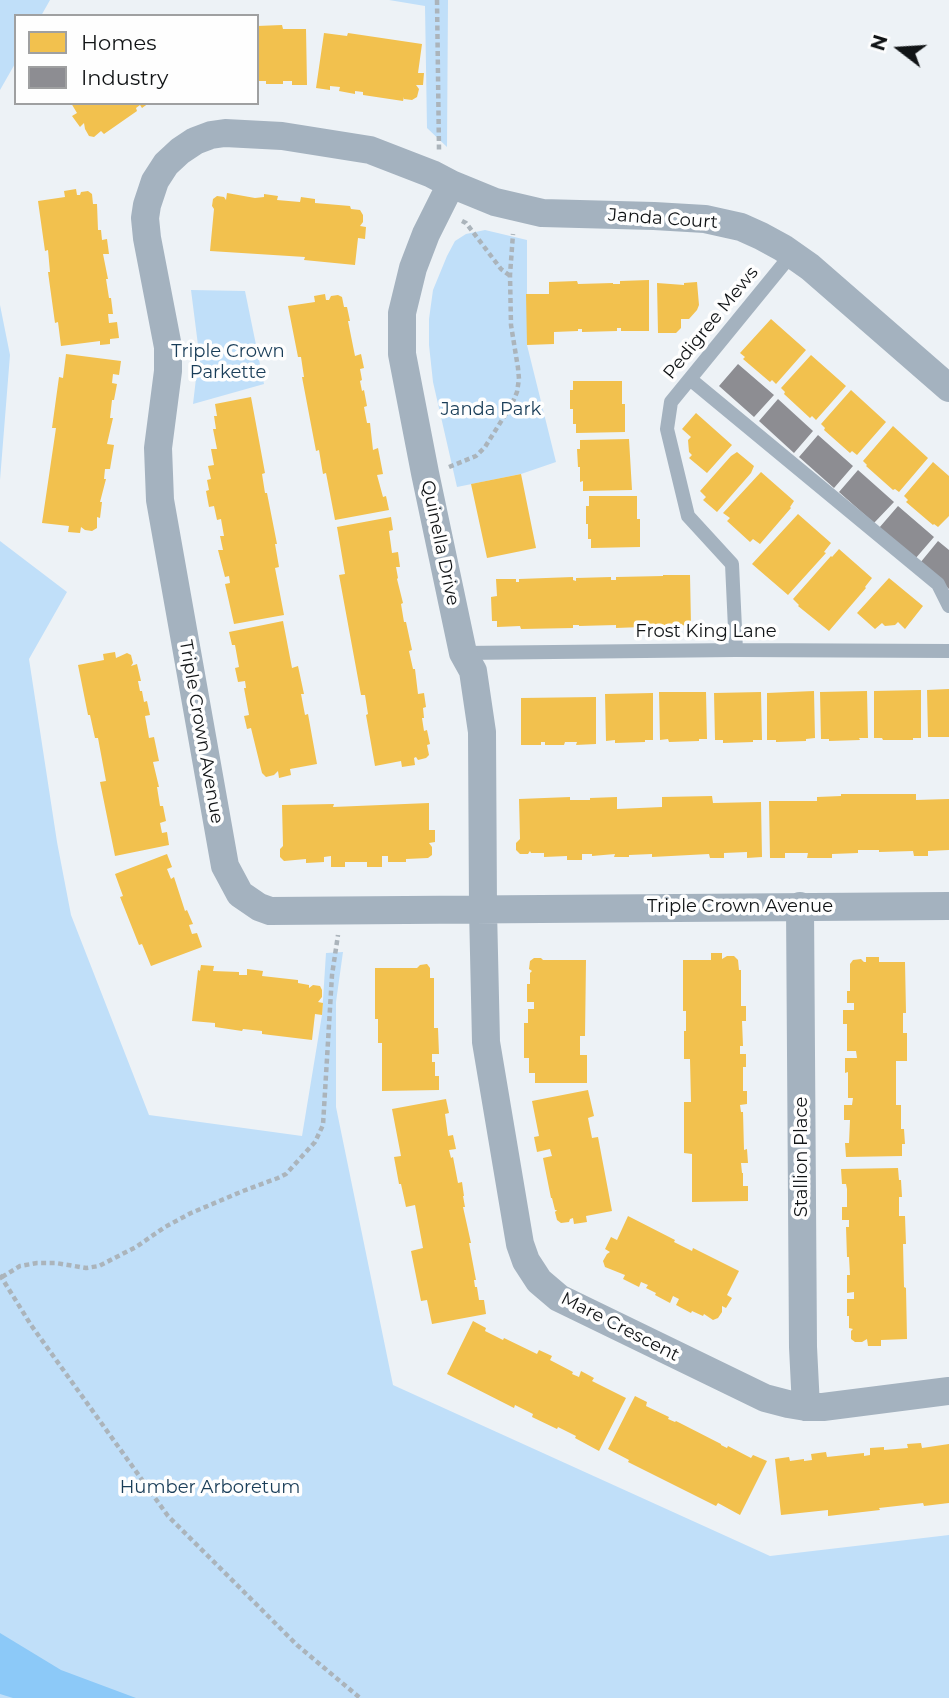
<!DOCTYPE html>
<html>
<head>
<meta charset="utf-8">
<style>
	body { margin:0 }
	#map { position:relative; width:949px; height:1698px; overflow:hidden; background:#edf2f6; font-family:Montserrat,sans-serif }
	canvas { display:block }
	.legend { position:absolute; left:14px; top:14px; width:245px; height:91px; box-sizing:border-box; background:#fefefe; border:2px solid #9fa0a1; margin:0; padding:9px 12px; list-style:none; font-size:21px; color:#111416 }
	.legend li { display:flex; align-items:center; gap:14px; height:35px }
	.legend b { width:35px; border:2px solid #9fa0a1 }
	.north { position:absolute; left:865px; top:14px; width:70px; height:70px; -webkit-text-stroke:5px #fefefe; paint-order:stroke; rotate:287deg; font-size:19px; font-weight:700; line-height:28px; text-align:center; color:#111416 }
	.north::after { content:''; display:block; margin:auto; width:24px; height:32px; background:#111416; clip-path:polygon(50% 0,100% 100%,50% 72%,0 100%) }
</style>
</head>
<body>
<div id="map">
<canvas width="949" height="1698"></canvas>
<ul class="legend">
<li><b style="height:19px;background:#f2c14e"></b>Homes</li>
<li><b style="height:19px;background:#8d8d92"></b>Industry</li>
</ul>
<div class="north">N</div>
</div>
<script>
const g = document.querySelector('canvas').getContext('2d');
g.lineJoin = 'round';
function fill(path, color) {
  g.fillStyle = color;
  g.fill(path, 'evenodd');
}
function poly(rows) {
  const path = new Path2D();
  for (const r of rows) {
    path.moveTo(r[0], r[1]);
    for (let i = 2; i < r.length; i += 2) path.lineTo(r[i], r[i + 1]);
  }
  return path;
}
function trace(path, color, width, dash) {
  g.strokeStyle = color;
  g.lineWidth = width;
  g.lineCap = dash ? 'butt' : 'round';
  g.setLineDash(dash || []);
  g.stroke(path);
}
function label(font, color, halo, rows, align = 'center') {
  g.font = font + ' Montserrat,sans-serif';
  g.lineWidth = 7;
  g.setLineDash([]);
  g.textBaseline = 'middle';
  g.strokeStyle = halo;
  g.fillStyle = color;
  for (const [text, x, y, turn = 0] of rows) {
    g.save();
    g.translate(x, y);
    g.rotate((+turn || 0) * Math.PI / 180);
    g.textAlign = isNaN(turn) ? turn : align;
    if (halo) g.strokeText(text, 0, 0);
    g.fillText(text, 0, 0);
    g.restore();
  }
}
fill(poly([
	[0,0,50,0,41,16,16,16,16,62,0,90],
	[389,0,448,0,447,147,427,128,425,6],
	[485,230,527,240,527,345,556,462,521,474,457,487,433,382,429,345,429,319,433,290,447,256,455,241,466,234],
	[191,290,245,291,264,384,193,404,199,353],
	[0,305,10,355,0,480],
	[0,541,67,592,29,659,57,842,71,915,149,1115,302,1136,322,1015,326,953,343,952,336,1002,336,1107,393,1385,770,1556,949,1535,949,1698,0,1698]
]), '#c0dff9');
fill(poly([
	[0,1633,61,1670,136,1698,13,1698,0,1694]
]), '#8cc9f8');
fill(poly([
	[282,25,283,29,306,29,307,85,292,85,292,81,283,81,283,84,266,84,266,81,257,81,257,26],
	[324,33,347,36,348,33,422,44,418,73,424,73,423,85,416,85,419,89,417,97,412,100,404,99,404,97,403,101,363,95,363,92,355,91,355,94,339,91,340,87,330,86,330,90,316,88],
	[71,103,149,103,142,108,140,105,136,108,137,111,104,134,101,131,94,137,89,136,85,129,84,123,80,127,72,116,77,113],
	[76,189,77,195,80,195,81,192,88,191,92,194,93,204,97,204,98,230,101,230,102,240,107,239,109,254,103,254,108,279,106,279,109,298,111,298,113,314,108,314,109,323,117,322,119,338,110,339,110,344,100,345,100,341,61,346,58,322,55,323,48,272,50,272,48,250,45,251,38,201,65,197,64,191],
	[227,193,255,198,264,197,264,194,278,196,277,200,300,202,301,197,315,199,315,203,350,206,351,209,360,210,363,215,363,222,360,226,366,227,365,239,358,238,355,265,304,260,305,257,210,251,214,209,212,206,213,199,217,196,224,197,226,200],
	[649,280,649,331,621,331,621,328,617,328,617,331,582,332,582,329,578,329,578,331,554,332,554,344,527,345,526,294,549,294,549,282,577,281,578,284,613,283,613,284,620,284,620,281],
	[697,282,699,305,697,310,689,319,681,319,681,328,676,333,658,333,657,283,684,285,684,283],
	[325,294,326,300,329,300,331,296,338,295,342,297,344,307,347,307,350,321,348,321,355,356,361,354,364,368,360,369,362,380,360,381,362,391,364,390,367,406,364,407,367,423,370,423,373,450,378,448,383,474,377,475,383,497,386,496,389,510,335,520,326,473,323,474,319,450,316,451,302,377,304,377,301,357,298,357,288,306,315,302,314,296],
	[771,319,806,350,776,384,772,380,770,382,743,359,745,357,740,353],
	[66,354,121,361,119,375,113,374,112,383,117,384,114,400,112,400,110,418,113,418,107,444,114,445,110,469,105,469,104,479,106,479,100,502,102,502,100,518,97,517,97,528,92,531,85,530,81,527,80,533,68,532,69,526,42,523,56,428,52,428,59,377,63,378],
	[811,355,846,386,816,420,812,416,810,418,784,394,785,392,781,388],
	[573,381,622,381,622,404,625,404,625,432,576,433,576,424,573,424,573,409,570,409,570,390,573,390],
	[851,390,886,422,857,455,852,451,850,453,824,430,825,428,821,424],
	[251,397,265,473,262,474,265,493,267,493,277,544,275,544,279,567,275,568,284,615,234,624,225,584,230,583,229,576,225,577,218,550,223,550,220,536,224,536,221,519,217,520,214,506,209,507,206,491,209,490,207,480,211,479,208,466,214,465,211,449,217,449,213,429,216,429,214,416,217,416,215,404],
	[696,413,732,445,707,473,689,458,692,455,689,452,688,440,691,437,682,429],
	[893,426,928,458,899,492,895,489,893,490,866,466,867,465,863,461],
	[629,439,632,490,583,491,583,481,580,482,580,467,578,467,577,449,580,449,580,440],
	[737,452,754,466,751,473,717,512,703,500,706,497,700,491,731,456],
	[933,462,949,476,949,516,938,527,934,524,933,525,906,502,908,500,904,496],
	[761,472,794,501,790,507,791,508,760,544,753,539,750,542,727,521,730,518,723,513],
	[521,474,536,548,487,558,471,484],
	[589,496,637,496,637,519,640,519,640,547,591,548,591,539,588,539,588,524,586,524,586,506,589,506],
	[798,514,831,543,824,552,826,553,788,595,752,564],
	[391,517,393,530,389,531,392,553,398,552,400,567,396,567,398,578,397,579,403,603,401,604,404,622,406,622,412,650,409,651,413,669,415,669,418,694,424,693,426,707,423,708,424,718,422,718,424,731,427,730,430,744,427,745,429,755,426,758,418,760,416,757,414,758,415,765,402,767,401,761,375,766,366,715,368,714,365,695,361,695,339,575,345,574,337,527],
	[839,549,872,578,865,587,866,588,829,631,798,606,799,605,793,599,831,556,832,557],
	[663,575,690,575,691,625,616,628,616,625,579,626,579,625,573,625,573,628,521,629,520,626,497,627,497,621,492,621,491,597,497,596,496,579,516,579,516,582,519,582,519,579,573,577,573,580,576,581,576,578,611,577,611,580,616,580,616,577,663,576],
	[889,578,923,606,905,629,898,622,895,625,885,626,882,623,875,629,857,613],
	[283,621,292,668,298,666,304,694,301,694,305,715,308,714,317,764,290,769,291,775,279,778,278,771,274,775,266,777,262,773,251,728,247,729,244,716,249,715,244,688,246,688,245,681,238,682,235,668,239,667,235,645,232,645,229,632],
	[115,652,116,658,127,653,131,655,133,663,131,666,137,664,141,681,138,681,140,691,142,691,144,702,147,701,150,715,145,716,149,738,154,737,159,761,153,762,159,787,157,787,160,806,163,806,166,821,160,823,162,833,167,832,169,845,115,856,100,782,106,781,98,738,95,738,90,715,88,715,78,665,104,660,103,654],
	[949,689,949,737,928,737,927,690],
	[921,690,921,738,913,738,913,740,883,740,882,738,874,738,874,691],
	[814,691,815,738,806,739,806,741,776,742,776,740,767,740,767,693],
	[867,691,868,738,859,738,860,740,829,741,829,739,821,739,820,692],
	[659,692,706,692,707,739,699,739,699,741,669,742,668,739,660,740],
	[761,692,762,740,753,740,753,742,723,743,723,740,715,740,714,693],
	[653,693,653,740,645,740,645,742,615,743,615,740,606,741,605,694],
	[596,697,596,744,576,745,577,742,565,742,564,745,545,745,545,742,541,742,541,745,521,745,521,698],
	[841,794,916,794,916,800,949,799,949,850,928,851,928,856,914,856,913,851,879,852,879,850,858,850,858,853,832,854,832,858,807,858,808,853,785,853,785,858,770,858,769,801,817,801,817,797,841,796],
	[712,796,713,803,761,802,762,857,747,858,747,852,724,853,724,858,710,858,709,854,652,857,652,854,629,855,629,857,614,857,615,854,592,856,592,854,582,854,582,860,567,860,567,856,544,857,544,853,531,853,530,851,528,854,520,854,516,850,516,843,520,839,519,799,570,797,570,800,590,800,590,798,617,797,617,809,662,807,662,797],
	[429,803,429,830,435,830,435,842,429,843,432,847,432,855,428,858,406,859,406,862,388,862,388,856,382,856,382,867,367,867,367,862,345,862,345,867,331,867,331,856,324,857,324,862,306,863,306,859,284,861,280,857,280,849,283,846,282,805,334,804,333,807],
	[167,854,172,867,167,869,171,879,174,877,185,911,187,910,193,924,189,925,192,934,197,933,202,947,151,966,142,944,139,945,120,897,123,896,115,874],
	[711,953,722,953,722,959,727,956,734,956,738,960,739,970,741,970,741,1006,746,1006,746,1021,742,1021,743,1046,740,1046,740,1054,746,1054,746,1067,743,1067,743,1091,747,1091,747,1104,740,1105,741,1112,743,1112,744,1150,747,1149,748,1163,741,1163,742,1173,743,1173,743,1186,748,1186,748,1201,692,1202,692,1154,684,1153,684,1102,691,1102,690,1059,684,1059,684,1031,686,1031,686,1011,683,1011,683,960,711,960],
	[866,957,879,957,879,962,905,962,906,1013,903,1013,903,1033,907,1033,907,1061,896,1061,896,1105,901,1105,901,1129,904,1129,905,1144,902,1144,902,1156,846,1157,845,1143,849,1143,850,1120,844,1120,844,1105,852,1105,853,1098,848,1098,848,1072,845,1073,845,1058,857,1058,856,1051,847,1051,847,1024,843,1024,843,1010,854,1010,854,1003,847,1003,847,991,850,991,850,964,853,960,861,959,864,962,866,962],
	[534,958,541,958,543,960,586,960,585,1036,580,1036,580,1055,587,1055,587,1083,535,1083,535,1073,529,1073,529,1058,524,1058,524,1023,528,1023,528,1009,534,1009,534,1002,527,1002,527,984,530,984,530,973,532,971,529,969,530,961],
	[427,964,430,968,430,978,434,978,434,1028,438,1028,439,1054,432,1054,432,1062,435,1062,435,1076,439,1076,439,1090,382,1091,382,1043,378,1043,378,1019,375,1019,375,968,417,968,420,965],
	[201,965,214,966,213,971,239,972,239,975,247,975,247,969,263,971,262,976,298,980,298,983,309,985,309,988,313,985,320,986,322,990,322,997,318,1002,323,1003,322,1015,315,1014,312,1040,262,1034,262,1031,243,1029,242,1031,215,1027,215,1023,192,1021,198,970,200,971],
	[588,1090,594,1116,588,1118,592,1138,598,1137,612,1211,586,1216,587,1222,574,1224,573,1218,570,1219,569,1222,561,1223,557,1220,555,1212,557,1210,555,1210,552,1198,551,1198,543,1158,552,1156,550,1149,537,1152,534,1137,539,1136,532,1101],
	[446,1099,449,1113,445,1114,448,1136,453,1135,456,1149,449,1150,451,1158,453,1157,458,1183,462,1182,464,1196,463,1196,465,1207,463,1207,471,1243,469,1243,476,1280,474,1280,475,1287,477,1287,479,1300,484,1300,486,1314,432,1324,427,1300,421,1301,411,1251,423,1248,415,1205,406,1207,401,1184,399,1184,394,1157,401,1156,392,1109],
	[898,1168,899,1180,901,1180,902,1197,899,1197,899,1216,905,1216,906,1244,903,1244,904,1287,906,1288,907,1339,881,1340,881,1346,868,1346,867,1339,862,1342,855,1342,851,1339,851,1331,853,1329,849,1328,849,1316,847,1316,847,1299,854,1299,854,1292,847,1293,847,1275,850,1275,849,1257,847,1257,846,1227,849,1227,849,1220,842,1220,842,1207,847,1207,847,1189,846,1184,842,1184,841,1169],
	[628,1216,675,1240,674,1242,692,1251,693,1248,739,1271,727,1295,732,1298,726,1308,722,1306,722,1312,718,1318,713,1320,704,1314,703,1316,692,1311,691,1313,676,1305,679,1299,673,1296,670,1303,655,1295,656,1293,646,1288,648,1285,641,1282,639,1287,623,1279,625,1275,605,1267,603,1261,607,1254,610,1252,605,1249,611,1237,617,1240],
	[473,1321,486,1328,485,1331,503,1340,504,1338,537,1354,539,1350,552,1356,550,1360,573,1372,572,1374,579,1377,581,1371,594,1378,592,1381,626,1398,599,1451,575,1438,576,1436,558,1427,557,1429,532,1417,533,1414,515,1405,514,1408,447,1374],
	[635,1396,647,1402,646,1406,669,1417,668,1419,675,1422,676,1421,721,1444,721,1445,727,1448,728,1446,751,1458,753,1455,767,1461,740,1515,718,1503,716,1506,628,1462,629,1460,608,1449],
	[921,1443,922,1448,949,1444,949,1503,924,1506,923,1503,879,1508,880,1510,828,1516,828,1510,781,1515,775,1459,789,1457,790,1461,804,1459,804,1461,812,1460,811,1454,826,1452,827,1457,864,1453,864,1456,870,1455,870,1448,884,1447,884,1450,908,1448,907,1444]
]), '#f2c14e');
fill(poly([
	[738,364,774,395,754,417,719,386],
	[778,399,813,431,794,453,759,421],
	[818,435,853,466,834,488,799,457],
	[858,470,894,502,874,523,839,492],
	[898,506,934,537,915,559,879,528],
	[938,541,949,550,949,589,920,563]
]), '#8d8d92');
trace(poly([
	[437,0,439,150],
	[462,221,466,223,501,269,509,275],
	[449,467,476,456,485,447,512,404,517,392,519,379,518,368,511,325,510,275,513,234],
	[0,1275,31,1325,168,1516,297,1645,360,1698],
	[2,1277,20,1266,37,1263,56,1263,86,1268,99,1266,136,1247,165,1227,191,1213,243,1191,278,1178,286,1174,315,1142,323,1125,332,975,338,935]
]), '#abb4bb', 4.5, [5, 3.5]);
trace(poly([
	[690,379,938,584,949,606],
	[736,650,732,564,688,516,667,429,671,402,791,255],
	[463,653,736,650,949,651]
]), '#a4b2bf', 14);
trace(poly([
	[451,184,426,234,413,268,402,313,402,354,425,473,463,653,473,671,482,732,483,909,486,1042,520,1244,526,1261,539,1281,559,1298,765,1398,788,1404,806,1407,823,1407,949,1391],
	[949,388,810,267,783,248,761,236,741,227,705,219,654,216,542,213,495,202,451,184,432,174,370,150,282,136,225,133,211,135,195,141,180,151,166,164,155,181,147,205,145,218,147,238,168,347,168,371,158,448,160,500,225,866,240,894,259,907,270,911,949,906],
	[800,906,803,1347,806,1407]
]), '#a4b2bf', 28);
label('18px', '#111416', '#fefefe', [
	["Janda Court",663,219,4],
	["Pedigree Mews",711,323,-51],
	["Quinella Drive",440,543,78],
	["Frost King Lane",706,632],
	["Triple Crown Avenue",201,732,80],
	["Triple Crown Avenue",740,907],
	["Stallion Place",802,1157,-90],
	["Mare Crescent",620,1327,27]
]);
label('18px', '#193d58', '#fefefe', [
	["Triple Crown",228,352],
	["Parkette",228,373],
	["Janda Park",491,410],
	["Humber Arboretum",210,1488]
]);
</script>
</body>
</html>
